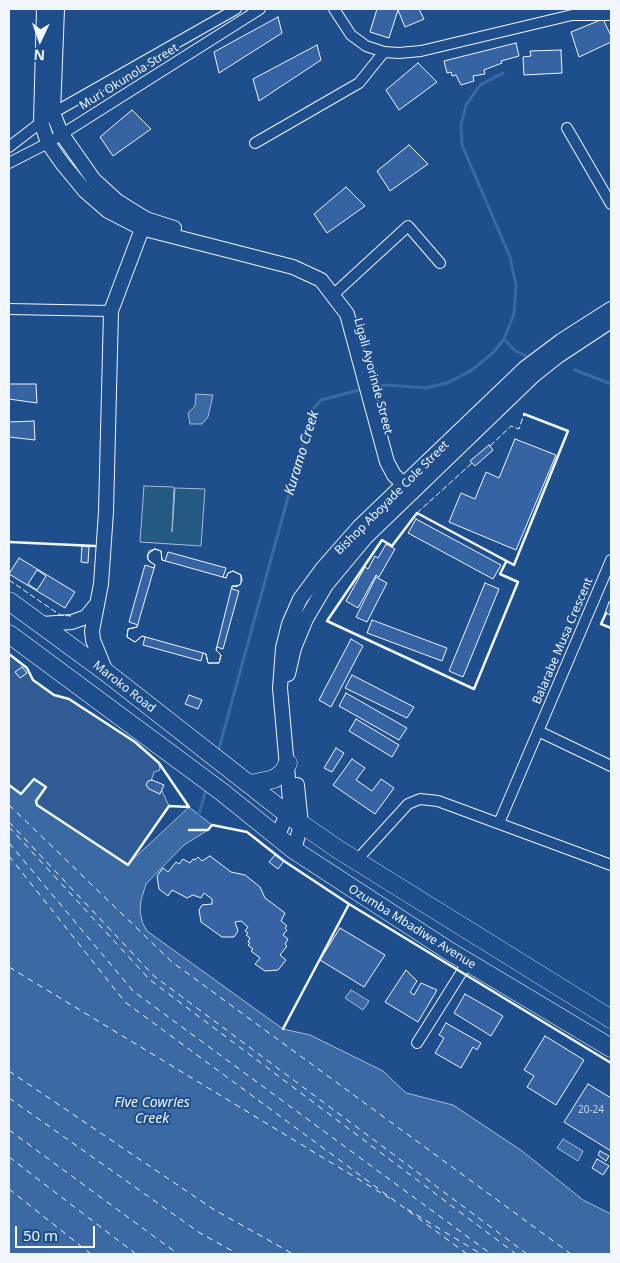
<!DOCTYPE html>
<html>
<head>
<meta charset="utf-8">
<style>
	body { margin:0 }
	#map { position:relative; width:620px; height:1263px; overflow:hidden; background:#1f4e8c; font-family:"Noto Sans",sans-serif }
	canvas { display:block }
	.frame { position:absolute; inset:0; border:10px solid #f2f6ff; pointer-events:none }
	.north { position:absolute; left:15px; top:15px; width:50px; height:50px; -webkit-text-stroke:4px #1f4e8c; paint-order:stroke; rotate:183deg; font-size:14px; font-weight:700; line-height:20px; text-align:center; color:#f2f6ff }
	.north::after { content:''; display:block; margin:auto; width:18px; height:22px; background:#f2f6ff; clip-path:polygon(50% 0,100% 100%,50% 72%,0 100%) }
	.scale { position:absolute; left:15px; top:1226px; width:80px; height:22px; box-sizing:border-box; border:2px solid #f2f6ff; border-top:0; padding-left:6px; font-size:15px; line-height:18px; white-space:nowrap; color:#f2f6ff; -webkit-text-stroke:4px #1f4e8c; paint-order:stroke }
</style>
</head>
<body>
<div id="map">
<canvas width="620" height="1263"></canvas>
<div class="frame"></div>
<div class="north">N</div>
<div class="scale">50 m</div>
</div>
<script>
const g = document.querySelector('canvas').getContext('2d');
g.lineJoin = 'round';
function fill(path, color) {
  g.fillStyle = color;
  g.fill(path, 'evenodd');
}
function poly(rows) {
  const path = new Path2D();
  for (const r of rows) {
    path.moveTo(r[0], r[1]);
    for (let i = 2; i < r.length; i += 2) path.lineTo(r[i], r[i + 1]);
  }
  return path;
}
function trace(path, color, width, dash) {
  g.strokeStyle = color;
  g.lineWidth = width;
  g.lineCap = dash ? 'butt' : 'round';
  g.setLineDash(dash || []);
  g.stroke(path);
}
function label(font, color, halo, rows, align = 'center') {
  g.font = font + ' "Noto Sans",sans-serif';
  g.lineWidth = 4;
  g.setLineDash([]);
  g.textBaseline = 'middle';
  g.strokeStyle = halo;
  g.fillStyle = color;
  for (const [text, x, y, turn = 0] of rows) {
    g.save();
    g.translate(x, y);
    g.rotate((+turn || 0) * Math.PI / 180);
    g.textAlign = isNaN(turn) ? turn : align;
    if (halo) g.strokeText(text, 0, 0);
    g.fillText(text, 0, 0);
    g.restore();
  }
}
const green = poly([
	[144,486,174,487,172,532,175,488,205,489,201,546,140,542,144,486]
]);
fill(green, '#245a82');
trace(green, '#a8bbd7', 1);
const parking = poly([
	[9,654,27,668,33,680,54,695,69,699,135,742,159,763,160,770,154,772,150,784,161,789,169,806,128,865,37,805,36,801,46,787,35,779,21,794,9,785,9,654]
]);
fill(parking, '#305b95');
trace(parking, '#a8bbd7', 1);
const water = poly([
	[196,394,213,395,208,417,202,424,190,424,188,413,195,406,196,394],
	[34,779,46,787,36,801,37,805,128,864,189,807,212,825,208,830,184,845,146,884,141,900,140,912,143,924,147,931,283,1029,310,1035,383,1071,406,1093,453,1105,522,1151,583,1200,611,1214,611,1254,9,1254,9,785,21,794,34,779],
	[351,990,369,1001,363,1010,345,998,351,990],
	[563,1139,583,1151,578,1161,557,1148,563,1139]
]);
fill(water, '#3b69a3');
trace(water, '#a8bbd7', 1);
trace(poly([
	[504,339,514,350,526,356],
	[575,370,611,384],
	[371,388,386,385,426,388,447,383,469,372,493,353,504,339,514,314,516,285,510,257,462,145,461,125,466,105,480,85,503,73],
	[218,752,312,410,321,400,363,389],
	[199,814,206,789]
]), '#3b69a3', 3);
trace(poly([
	[9,805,172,962,571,1254],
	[9,822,154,976,527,1254],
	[9,827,150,980,516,1254],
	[9,843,133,991,491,1254],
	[9,856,125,1002,467,1254],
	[9,967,391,1199],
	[9,1071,213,1209,293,1254],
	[9,1098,200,1233,238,1254],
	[9,1130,178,1254],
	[9,1157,136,1254],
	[9,1189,91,1254],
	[407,1209,481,1254]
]), '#f2f6ff', 1, [6, 5]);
const building = poly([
	[377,9,419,9,424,19,405,27,398,10,389,38,370,32,377,9],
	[278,17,282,33,219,73,214,52,278,17],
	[603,19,611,36,611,42,579,57,571,32,603,19],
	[516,43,519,56,501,61,502,63,484,70,485,74,473,76,474,81,461,85,456,75,452,76,451,72,447,73,444,61,516,43],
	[317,45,321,60,259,101,253,79,317,45],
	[561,50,562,73,524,75,523,57,531,56,530,51,561,50],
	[418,63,437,82,399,110,386,90,418,63],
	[132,110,151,129,113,156,100,137,132,110],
	[409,145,428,164,390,191,377,171,409,145],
	[346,187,365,206,327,233,314,214,346,187],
	[9,384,36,384,37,403,9,399,9,384],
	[34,421,35,440,9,437,9,422,34,421],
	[515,439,556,455,516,550,449,522,461,493,475,499,486,472,499,478,515,439],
	[489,445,493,450,475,466,470,461,489,445],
	[416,519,501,565,493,579,408,533,416,519],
	[386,544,395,549,379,577,376,575,358,608,346,601,365,567,368,569,375,556,378,558,386,544],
	[82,546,89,547,88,563,81,562,82,546],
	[155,549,161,551,162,560,165,561,168,552,226,568,223,577,226,578,228,573,233,571,241,575,241,583,237,587,232,586,232,589,239,591,223,649,217,647,216,650,221,655,219,663,208,663,206,654,203,653,201,661,143,645,145,637,142,636,135,642,127,637,128,629,137,627,138,625,129,622,145,565,154,568,155,565,150,562,147,557,149,551,155,549],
	[155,549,161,551,162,560,226,578,228,573,233,571,241,575,242,580,240,585,232,586,216,650,221,655,219,663,208,663,206,654,203,653,142,636,135,642,127,637,128,629,137,627,155,565,148,560,148,554,155,549],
	[19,558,75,592,65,608,9,574,19,558],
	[37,570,46,576,37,590,28,584,37,570],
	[376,577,387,583,367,622,356,617,376,577],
	[485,583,499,589,463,677,449,671,485,583],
	[609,602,611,603,610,615,605,613,609,602],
	[372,620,447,648,442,661,367,633,372,620],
	[351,639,363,646,331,707,319,700,351,639],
	[22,667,27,673,20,678,15,672,22,667],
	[352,675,414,707,407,718,345,688,352,675],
	[346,693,407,728,399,740,339,706,346,693],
	[189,695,202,700,198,709,185,704,189,695],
	[356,719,399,745,392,757,349,731,356,719],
	[336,748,344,753,332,772,324,768,336,748],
	[352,759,365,768,356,780,372,791,381,779,394,788,375,814,333,785,352,759],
	[152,780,164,785,160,794,149,789,146,785,148,781,152,780],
	[275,855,284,861,278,869,269,862,275,855],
	[210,856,231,872,245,875,260,887,265,898,285,913,281,921,287,926,285,928,287,930,283,935,288,939,285,944,287,946,280,955,286,960,278,970,265,971,255,964,260,958,251,951,253,949,248,945,250,943,248,942,250,938,246,935,248,933,245,931,248,927,241,921,235,922,238,931,234,937,222,937,201,922,199,910,202,905,212,904,212,899,204,893,201,898,193,895,187,898,172,890,168,896,159,889,157,876,163,868,168,872,176,862,179,864,183,859,190,863,193,859,195,860,198,857,202,861,210,856],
	[340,928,385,955,364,987,320,960,340,928],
	[406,970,417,981,410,992,414,995,421,983,437,990,418,1022,385,1002,406,970],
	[465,994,503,1016,491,1036,454,1013,465,994],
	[446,1023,481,1043,477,1050,473,1047,461,1068,435,1053,444,1038,439,1035,446,1023],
	[545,1036,584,1060,556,1105,527,1087,534,1076,524,1070,545,1036],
	[588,1084,611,1098,611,1151,564,1122,588,1084],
	[600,1151,609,1156,606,1161,598,1155,600,1151],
	[597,1159,609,1166,603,1175,592,1168,597,1159]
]);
fill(building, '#3563a3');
trace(building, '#f2f6ff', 1);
const street = poly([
	[334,9,351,35,366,46,384,52,399,53,421,51,572,15,611,15],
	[567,128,611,204],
	[255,143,359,83,384,52],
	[9,147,53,113,236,9],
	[9,163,48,143,260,9],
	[334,294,408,226,440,263],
	[9,309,111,311],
	[538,731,611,766],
	[499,823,611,560],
	[356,861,408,804,420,799,438,801,611,865],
	[417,1043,468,962]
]);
const secondary = poly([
	[44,9,41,122,48,143,62,163,85,191,108,211,141,228,293,267,321,280,347,314,387,462,394,475,412,493],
	[57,9,53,113,61,133,94,180,117,201,146,219,174,228],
	[41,624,72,622,86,617,96,605],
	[106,672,93,640,92,631,101,584,106,512,111,311,145,221],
	[288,674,294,648,306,619,326,585,366,537,534,375,558,356,611,321],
	[277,837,287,814,290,801,280,688,283,648,289,624,300,599,323,568,360,526,525,368,561,341,611,309],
	[294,850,301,824,297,785]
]);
const highway = poly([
	[9,601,107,673,287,814,339,850,611,1019],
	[9,634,222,792,294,850,449,951,611,1048],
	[250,784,274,779,283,772,288,763]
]);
trace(street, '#f2f6ff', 12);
trace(secondary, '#f2f6ff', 16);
trace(highway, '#f2f6ff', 19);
trace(street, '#1f4e8c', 10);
trace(secondary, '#1f4e8c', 14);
trace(highway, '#1f4e8c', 18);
trace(poly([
	[490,446,511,426,519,429,524,414],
	[417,513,472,463],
	[9,580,60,615,71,616]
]), '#f2f6ff', 1, [6, 2.5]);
trace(poly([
	[9,542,95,546],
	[506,562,500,574,518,582,474,689,327,621,382,540,392,546,417,513,514,565,568,431,524,414],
	[606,613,601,624,611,628],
	[9,654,27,668,33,680,54,695,69,699,135,742,159,763,189,807,169,806,128,865,37,805,36,801,46,787,34,779,21,794,9,785],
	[189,830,208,830,212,825,247,832,284,861,349,904,611,1063],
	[283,1029,349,904]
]), '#f2f6ff', 2.5);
label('10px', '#c3d1e8', null, [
	["20-24",591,1110]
]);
label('12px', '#f2f6ff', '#1f4e8c', [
	["Muri Okunola Street",129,77,-32],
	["Ligali Ayorinde Street",373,376,75],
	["Bishop Aboyade Cole Street",392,498,-45],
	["Balarabe Musa Crescent",563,641,-67],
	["Maroko Road",124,687,38],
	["Ozumba Mbadiwe Avenue",412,927,32]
]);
label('italic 14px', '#f2f6ff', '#1f4e8c', [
	["Kuramo Creek",302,453,-73],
	["Five Cowries",152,1103],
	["Creek",152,1119]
]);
</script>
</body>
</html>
